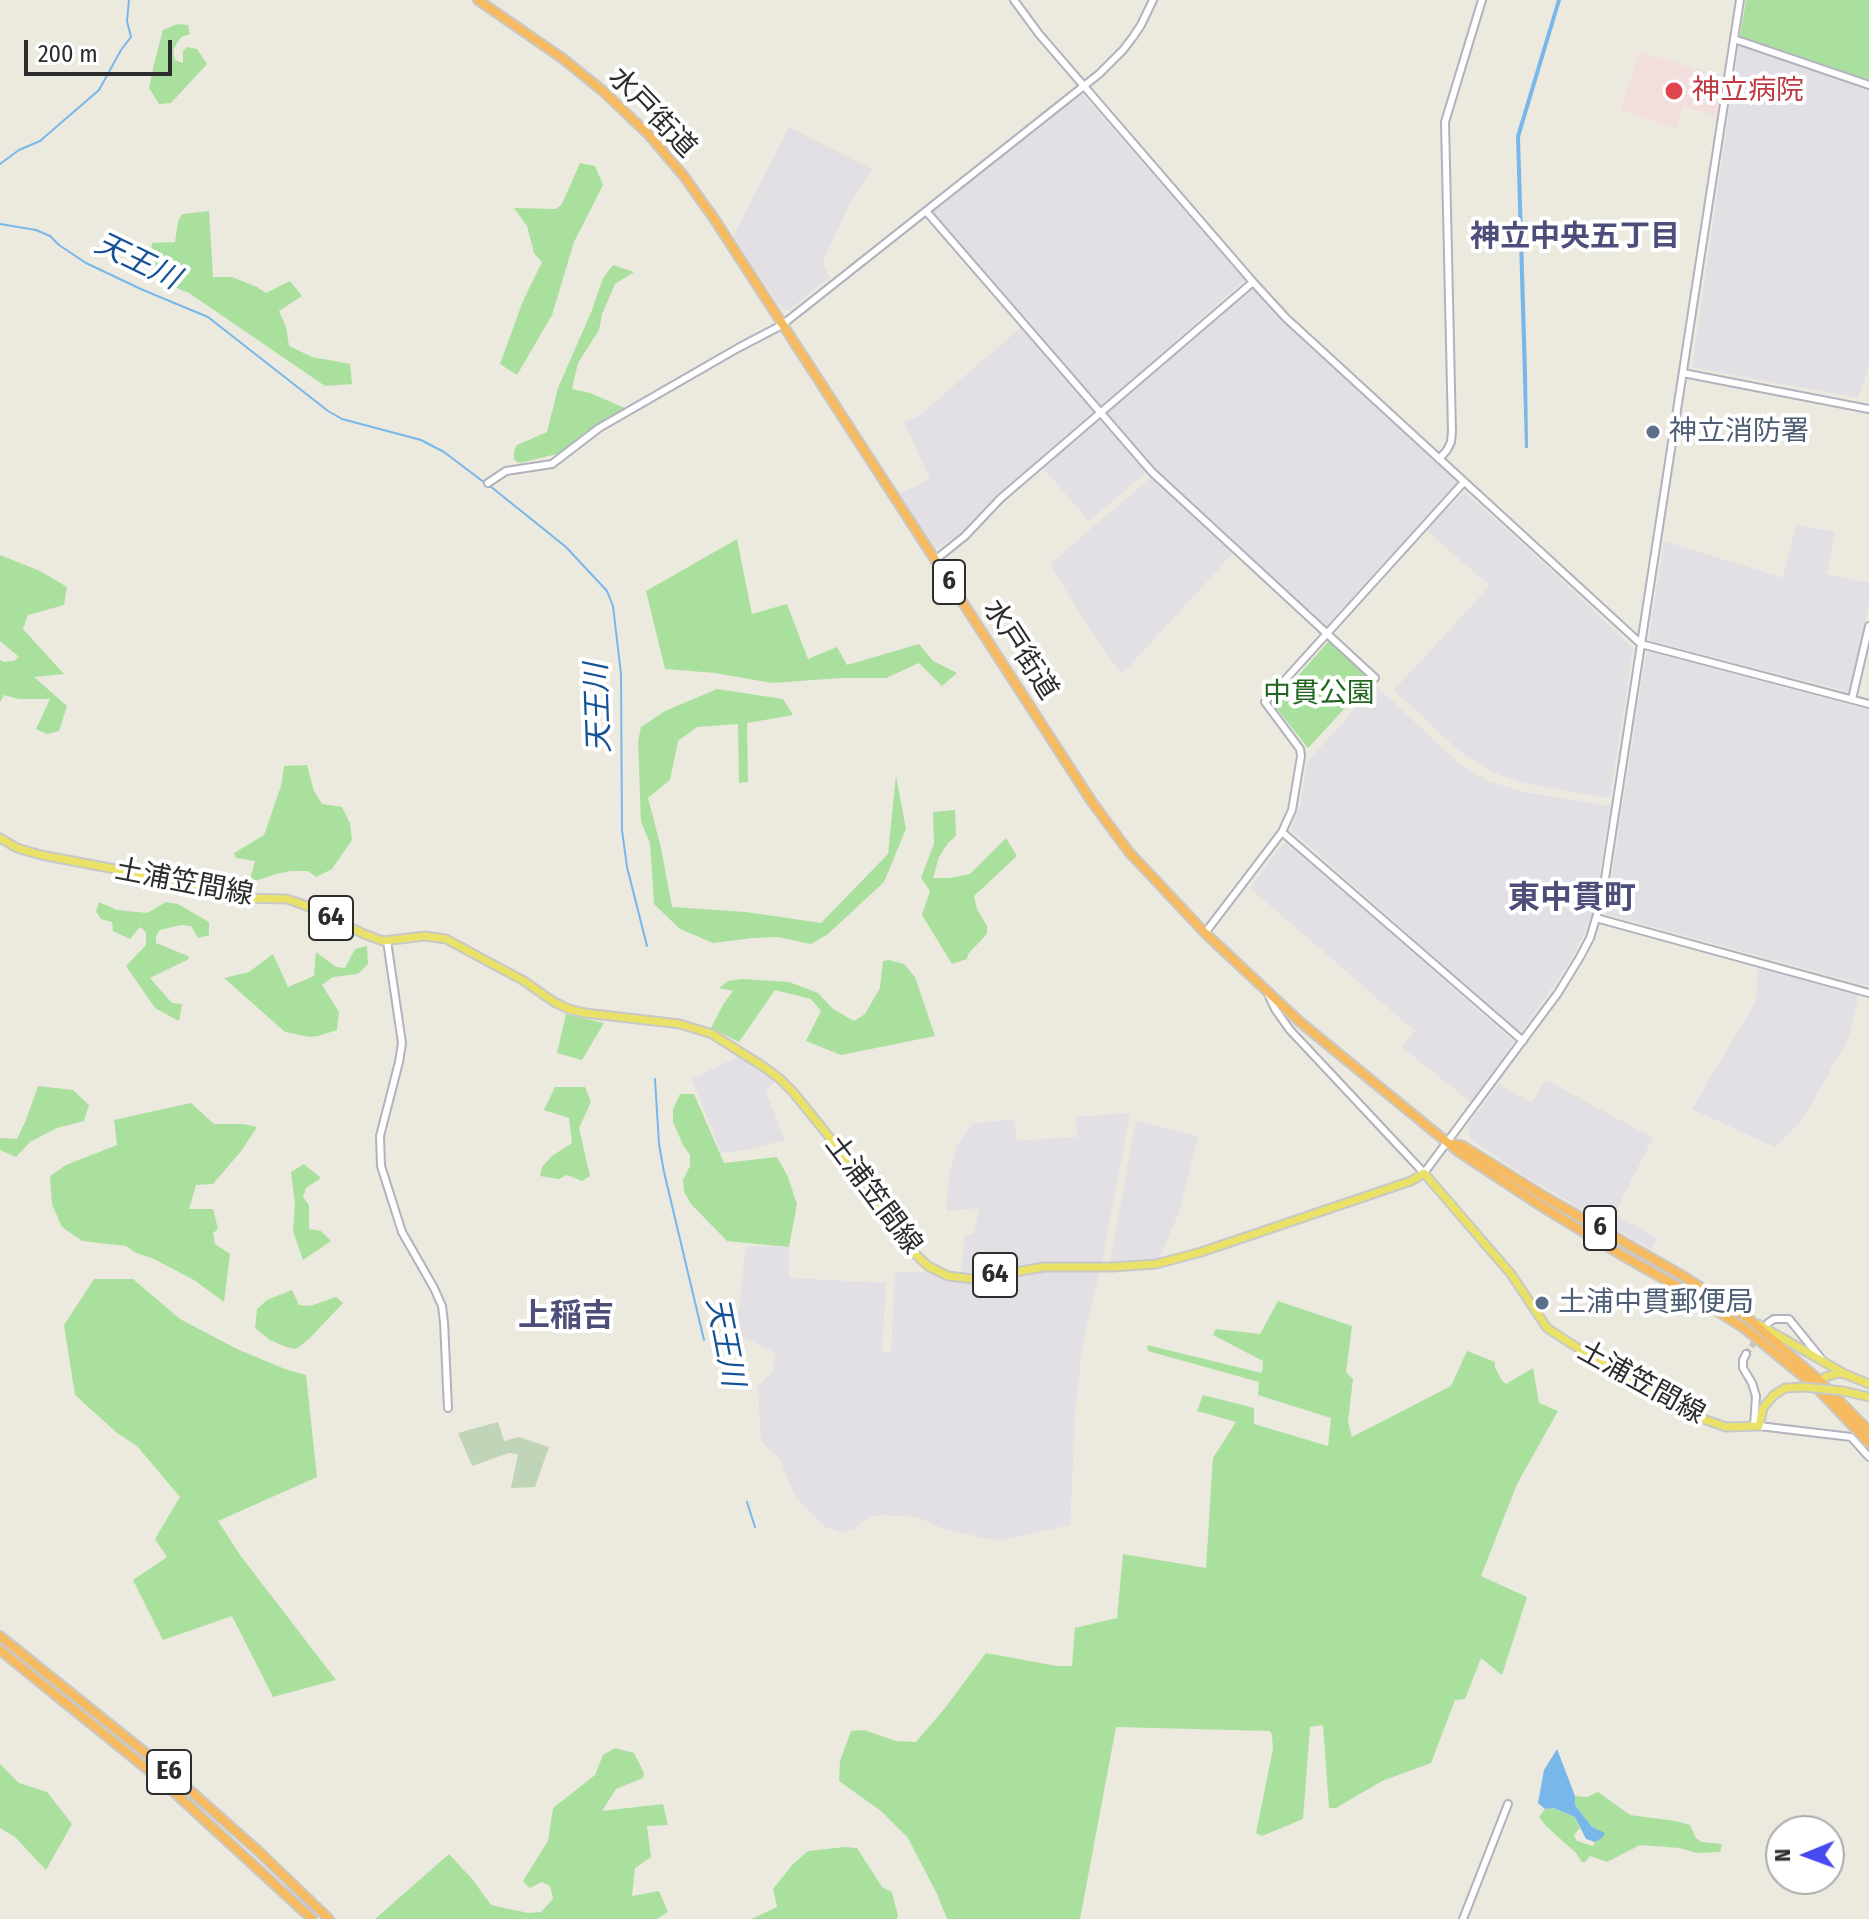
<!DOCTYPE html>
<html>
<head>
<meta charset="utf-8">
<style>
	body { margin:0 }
	#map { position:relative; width:1869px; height:1919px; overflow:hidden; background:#ece9df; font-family:"Fira Sans Condensed",sans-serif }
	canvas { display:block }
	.north { position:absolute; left:1765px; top:1815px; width:80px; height:80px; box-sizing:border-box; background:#fff; border:2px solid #ababab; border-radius:50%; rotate:269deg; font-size:22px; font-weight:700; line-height:32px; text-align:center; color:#2c2c2c }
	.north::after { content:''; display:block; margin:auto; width:28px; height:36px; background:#484af1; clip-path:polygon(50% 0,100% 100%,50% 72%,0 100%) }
	.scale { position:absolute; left:24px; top:40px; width:148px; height:36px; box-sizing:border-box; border:4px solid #2c2c2c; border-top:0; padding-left:10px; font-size:24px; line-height:28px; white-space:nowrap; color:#2c2c2c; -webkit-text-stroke:6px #fff; paint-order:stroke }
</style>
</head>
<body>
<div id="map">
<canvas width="1869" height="1919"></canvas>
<div class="north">N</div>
<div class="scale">200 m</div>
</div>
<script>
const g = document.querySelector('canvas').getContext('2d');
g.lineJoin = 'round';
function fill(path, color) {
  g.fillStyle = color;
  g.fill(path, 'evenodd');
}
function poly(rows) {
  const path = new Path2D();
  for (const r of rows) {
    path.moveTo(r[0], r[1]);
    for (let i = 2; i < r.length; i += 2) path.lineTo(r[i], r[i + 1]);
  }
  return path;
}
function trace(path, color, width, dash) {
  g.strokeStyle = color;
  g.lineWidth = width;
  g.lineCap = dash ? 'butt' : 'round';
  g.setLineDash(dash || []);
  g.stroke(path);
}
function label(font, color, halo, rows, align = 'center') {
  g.font = font + ' "Fira Sans Condensed","Noto Sans JP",sans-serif';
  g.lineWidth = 8;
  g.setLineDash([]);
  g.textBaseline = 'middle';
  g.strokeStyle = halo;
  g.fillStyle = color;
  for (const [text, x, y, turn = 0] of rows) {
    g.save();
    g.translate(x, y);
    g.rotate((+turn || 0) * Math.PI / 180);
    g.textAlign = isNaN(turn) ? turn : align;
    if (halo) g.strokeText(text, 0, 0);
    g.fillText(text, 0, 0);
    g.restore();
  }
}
fill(poly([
	[1739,44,1869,89,1869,364,1858,398,1692,367],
	[1081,95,1085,97,1245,280,1102,405,1097,404,932,212],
	[789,127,872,169,848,207,824,258,823,266,830,277,789,310,782,309,733,237],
	[1250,286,1457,482,1327,625,1320,626,1158,475,1105,412],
	[1023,326,1095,410,995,496,964,531,938,548,935,548,899,494,930,479,904,422,916,418],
	[1100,416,1145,468,1146,473,1089,521,1042,467],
	[1154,477,1234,552,1122,674,1099,643,1051,567,1052,562,1150,478],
	[1464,492,1526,547,1633,648,1610,798,1523,783,1499,775,1478,764,1458,750,1394,690,1490,586,1426,530],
	[1796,525,1835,532,1827,574,1869,583,1869,605,1850,692,1652,641,1649,636,1664,541,1783,578],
	[1650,652,1869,710,1869,986,1606,914,1646,655],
	[1376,686,1461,765,1488,781,1524,792,1611,806,1592,917,1568,965,1522,1031,1517,1030,1291,830,1301,802,1307,762],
	[1288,843,1514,1042,1471,1102,1402,1047,1415,1031,1250,888,1283,844],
	[1758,966,1859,993,1849,1037,1801,1122,1775,1147,1692,1109,1756,1001],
	[740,1056,774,1082,766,1092,785,1140,750,1149,721,1153,692,1079],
	[1546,1080,1653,1138,1614,1214,1657,1238,1651,1249,1525,1176,1471,1140,1467,1126,1499,1084,1532,1103],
	[1130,1113,1102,1262,1008,1267,979,1274,961,1272,965,1235,974,1234,979,1208,946,1211,950,1170,957,1145,972,1124,1015,1119,1016,1141,1077,1137,1076,1117],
	[1136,1121,1198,1136,1179,1212,1159,1259,1130,1262,1110,1261],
	[746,1246,789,1247,789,1278,886,1283,882,1352,891,1352,895,1272,933,1272,953,1281,974,1282,1026,1271,1070,1269,1098,1271,1099,1275,1086,1327,1081,1358,1075,1415,1070,1525,997,1541,941,1528,917,1517,881,1515,869,1517,854,1530,840,1532,826,1527,818,1521,795,1496,780,1459,761,1441,758,1386,773,1371,776,1353,736,1333]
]), '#e2dfe5');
fill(poly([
	[1639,52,1722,76,1718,117,1683,106,1676,128,1621,110]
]), '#f2dfdd');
fill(poly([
	[1746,0,1869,0,1869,80,1740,36],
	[178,24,188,25,190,34,181,37,173,50,175,60,183,63,183,51,187,47,197,49,207,64,171,103,159,104,149,88,154,64,163,30],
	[580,163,595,166,603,185,574,242,552,315,517,375,500,364,523,301,542,262,534,253,527,226,514,208,556,209,562,204],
	[209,211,213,277,232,277,257,287,266,293,290,281,302,296,279,311,286,327,289,346,312,357,350,364,352,384,325,386,189,293,158,280,150,263,152,243,175,242,178,222,182,214],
	[613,265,634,272,615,284,602,314,599,330,578,363,572,389,590,393,625,408,584,433,561,453,520,463,517,462,514,459,514,451,517,445,547,432,558,388,592,310,603,278],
	[737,539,752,614,787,604,808,659,837,647,847,665,919,644,933,661,957,673,942,686,919,663,886,678,841,678,772,683,715,673,665,669,646,591],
	[0,555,40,571,67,587,64,605,28,615,23,629,64,674,34,677,67,706,59,731,47,734,36,729,50,699,19,699,4,695,0,702,0,660,4,662,14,661,19,657,0,641],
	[1326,635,1371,680,1308,748,1273,704,1328,642],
	[717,689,783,699,793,715,747,723,748,782,739,783,738,724,697,727,678,741,670,780,648,798,661,848,672,907,746,912,821,923,888,854,896,776,906,829,884,882,828,934,811,944,777,937,753,938,713,943,680,929,654,904,650,843,641,822,638,742,641,727,665,711],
	[307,765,314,791,322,804,342,807,350,823,352,840,332,869,316,877,308,871,291,871,276,874,249,883,255,861,236,858,234,853,264,835,281,786,284,766],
	[955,810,956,836,948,843,939,857,933,878,949,878,970,874,1006,838,1017,856,974,896,977,909,987,926,987,934,968,954,967,959,952,964,922,915,930,891,921,878,934,844,933,812],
	[99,902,117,910,147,913,166,902,178,904,209,922,209,935,198,938,191,926,181,925,160,930,156,936,156,943,188,956,189,959,150,978,172,1003,182,1004,179,1021,155,1008,126,966,146,945,146,932,140,927,130,939,113,931,112,922,101,919,96,912],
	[367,946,368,964,358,974,333,977,322,985,339,1012,337,1030,318,1036,310,1037,285,1032,224,978,249,972,273,954,288,987,314,976,316,952,336,967,345,968,355,949],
	[889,960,904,964,915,977,935,1036,841,1055,806,1041,821,1011,811,999,775,990,739,1042,711,1028,724,1003,733,991,719,988,728,981,742,979,789,982,818,993,833,1009,854,1021,865,1014,880,988,883,961],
	[566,1014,604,1023,582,1060,557,1053],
	[38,1086,73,1090,89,1105,84,1121,57,1128,30,1142,16,1157,0,1150,0,1138,17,1139,26,1120],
	[555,1087,585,1087,591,1102,579,1128,590,1176,582,1181,567,1175,559,1179,540,1176,542,1167,552,1156,572,1143,569,1118,544,1110],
	[680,1094,694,1094,724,1163,777,1157,788,1177,797,1204,789,1247,727,1241,691,1204,684,1192,683,1180,690,1166,690,1155,683,1145,673,1122,673,1109],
	[191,1103,214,1124,243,1124,257,1127,242,1150,213,1184,196,1185,189,1209,213,1209,218,1229,213,1233,215,1244,230,1254,224,1302,194,1280,152,1258,136,1253,126,1246,82,1241,62,1227,52,1204,50,1176,66,1165,117,1145,114,1120],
	[304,1164,321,1178,306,1188,303,1197,309,1205,309,1229,321,1231,331,1241,303,1260,293,1231,295,1204,291,1172],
	[94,1279,133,1279,180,1319,237,1349,285,1369,306,1375,317,1477,218,1521,240,1555,336,1680,273,1697,232,1616,163,1640,133,1580,167,1557,155,1539,180,1497,137,1446,117,1433,75,1395,64,1325],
	[292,1290,299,1305,310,1306,336,1297,343,1303,309,1339,296,1349,286,1347,270,1340,255,1328,257,1309,267,1300],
	[1278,1301,1352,1326,1346,1372,1353,1379,1348,1422,1352,1437,1451,1386,1467,1351,1495,1362,1495,1367,1501,1379,1506,1384,1533,1368,1539,1403,1558,1411,1517,1484,1481,1576,1527,1597,1502,1675,1481,1658,1465,1699,1455,1700,1431,1763,1382,1781,1336,1808,1329,1808,1323,1725,1310,1727,1303,1819,1262,1836,1256,1833,1273,1749,1272,1735,1270,1731,1116,1727,1080,1919,947,1919,937,1894,908,1838,881,1811,839,1781,840,1761,851,1731,864,1730,896,1741,916,1742,945,1708,986,1653,1057,1666,1072,1666,1075,1628,1117,1618,1123,1554,1206,1568,1213,1458,1236,1422,1197,1411,1203,1395,1254,1408,1254,1424,1328,1446,1331,1418,1258,1395,1259,1382,1148,1351,1147,1345,1262,1373,1263,1361,1213,1335,1216,1329,1260,1334],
	[615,1748,634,1753,644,1773,643,1778,616,1789,602,1811,663,1804,668,1825,647,1826,651,1857,635,1868,632,1896,659,1891,668,1912,657,1919,375,1919,449,1854,473,1880,491,1905,528,1913,541,1912,553,1899,550,1886,542,1882,530,1888,523,1881,548,1841,553,1808,595,1775,603,1755],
	[0,1764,19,1783,47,1792,72,1824,46,1870,15,1837,0,1828],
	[1598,1792,1630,1815,1676,1821,1690,1825,1696,1838,1702,1842,1722,1844,1720,1852,1697,1853,1679,1848,1640,1845,1607,1862,1590,1856,1585,1862,1582,1862,1576,1853,1546,1826,1539,1817,1545,1809,1552,1808,1575,1817,1580,1828,1574,1835,1577,1841,1593,1846,1595,1842,1602,1838,1599,1831,1592,1827,1575,1805,1575,1796,1587,1797],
	[845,1847,857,1848,882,1887,892,1892,898,1916,897,1919,751,1919,777,1907,773,1889,793,1864,808,1851]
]), '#a9e09e');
fill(poly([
	[498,1422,504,1441,519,1437,549,1447,535,1487,511,1488,518,1454,509,1453,472,1466,458,1433]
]), '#c0d5b7');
fill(poly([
	[1557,0,1561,0,1520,137,1527,372,1528,448,1525,448,1516,136],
	[1557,1749,1575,1796,1575,1805,1592,1827,1605,1833,1602,1838,1595,1842,1586,1839,1575,1817,1553,1808,1545,1809,1538,1803,1544,1770]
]), '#77b7e9');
trace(poly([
	[0,164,19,150,40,141,99,90,121,50,131,37,127,21,129,0],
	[0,224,36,230,50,236,59,245,86,263,143,290,208,317,328,411,342,419,421,440,444,452,485,483],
	[490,486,566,547,607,591,613,606,621,674,622,830,627,867,647,946],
	[655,1079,659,1144,664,1172,704,1340],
	[747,1502,755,1527]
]), '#77b7e9', 2);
trace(poly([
	[1746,1354,1765,1328]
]), '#c6c3bb', 6, [6, 3]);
const minor = poly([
	[1014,0,1039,34,1253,282,1286,318,1641,644,1869,704],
	[1734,39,1869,85],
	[926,211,1152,472,1375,678],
	[1683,373,1869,409],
	[1439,459,1447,450,1451,442,1452,432,1445,122,1482,0],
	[488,483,506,471,552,464,599,428,738,348,782,325,1099,74,1123,50,1133,37,1141,25,1153,0],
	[935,560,965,536,1001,498,1253,282],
	[1852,699,1869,626],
	[1282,832,1523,1041],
	[1596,918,1869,993],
	[1205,933,1282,832,1292,810,1301,756,1300,749,1265,702,1464,482],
	[387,941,402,1043,399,1062,380,1136,381,1166,402,1232,434,1288,442,1306,444,1322,448,1408],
	[1268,994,1275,1009,1290,1030,1424,1173,1558,993,1580,957,1590,938,1602,898,1740,0],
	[1768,1323,1774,1319,1789,1319,1823,1361],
	[1746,1354,1743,1360,1743,1368,1752,1383,1756,1396,1754,1426],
	[1759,1426,1851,1437,1869,1457],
	[1463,1919,1508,1804]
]);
const major = poly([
	[0,838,17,848,41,855,178,881,240,898,287,899,307,906,364,934,383,941,425,936,446,939,524,981,554,1002,569,1009,585,1013,680,1024,712,1034,764,1067,780,1079,793,1092,856,1170,911,1250,928,1266,948,1276,973,1279,1044,1267,1112,1267,1156,1264,1201,1252,1287,1223,1411,1181,1424,1173,1511,1274,1547,1328,1581,1350,1706,1420,1726,1427,1759,1426,1763,1408,1774,1395,1785,1388,1804,1387],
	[1758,1324,1845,1374],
	[1816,1385,1825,1377,1839,1373,1845,1374,1869,1384],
	[1843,1391,1869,1397]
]);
const highway = poly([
	[478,0,562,58,604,92,649,135,683,175,715,220,1092,802,1129,852,1205,933,1300,1022,1459,1152,1541,1206,1625,1257,1682,1289,1744,1328,1815,1386,1869,1443],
	[1453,1144,1463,1146,1545,1197,1688,1279,1749,1319,1820,1381,1869,1431],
	[0,1636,168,1771,257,1850,329,1919],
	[0,1650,162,1781,312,1919]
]);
trace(minor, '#b2b2be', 10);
trace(major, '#c8c8c8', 11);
trace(highway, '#c8c8c8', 12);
trace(minor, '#fff', 6);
trace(major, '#eae266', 7);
trace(highway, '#f6bb60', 8);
const majorBridge = poly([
	[1804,1387,1843,1391]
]);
trace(majorBridge, '#c8c8c8', 11, []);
trace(majorBridge, '#eae266', 7);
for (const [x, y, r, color] of [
	[1674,91,10,"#e0444e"],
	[1653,432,8,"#5c6f8a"],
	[1542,1303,8,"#5c6f8a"]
]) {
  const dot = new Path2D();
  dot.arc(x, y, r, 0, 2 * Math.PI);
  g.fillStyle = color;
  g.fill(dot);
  trace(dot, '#fff', 3);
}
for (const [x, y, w] of [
	[949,582,32],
	[331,918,44],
	[1600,1228,32],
	[995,1275,44],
	[169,1772,44]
]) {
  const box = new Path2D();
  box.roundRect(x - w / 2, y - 22, w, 44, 6);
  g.fillStyle = '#fff';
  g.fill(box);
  trace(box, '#2c2c2c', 2);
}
label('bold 26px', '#2c2c2c', null, [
	["6",949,582],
	["64",331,918],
	["6",1600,1228],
	["64",995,1275],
	["E6",169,1772]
]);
label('28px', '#be3a42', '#fff', [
	["神立病院",1692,91]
], 'left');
label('28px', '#2c2c2c', '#fff', [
	["水戸街道",652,113,46],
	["水戸街道",1020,650,57],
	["土浦笠間線",184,883,11],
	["土浦笠間線",873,1195,53],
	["土浦笠間線",1641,1383,29]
]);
label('28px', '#4e5e75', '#fff', [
	["神立消防署",1669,432],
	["土浦中貫郵便局",1558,1303]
], 'left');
label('28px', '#21661e', '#fff', [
	["中貫公園",1319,694]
]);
label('bold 30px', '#4e4e7a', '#fff', [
	["神立中央五丁目",1575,238]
]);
label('italic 30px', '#155396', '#fff', [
	["天王川",137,262,26],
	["天王川",599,708,-92],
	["天王川",724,1342,79]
]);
label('bold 32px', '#4e4e7a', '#fff', [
	["東中貫町",1572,899],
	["上稲吉",566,1317]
]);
</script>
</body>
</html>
